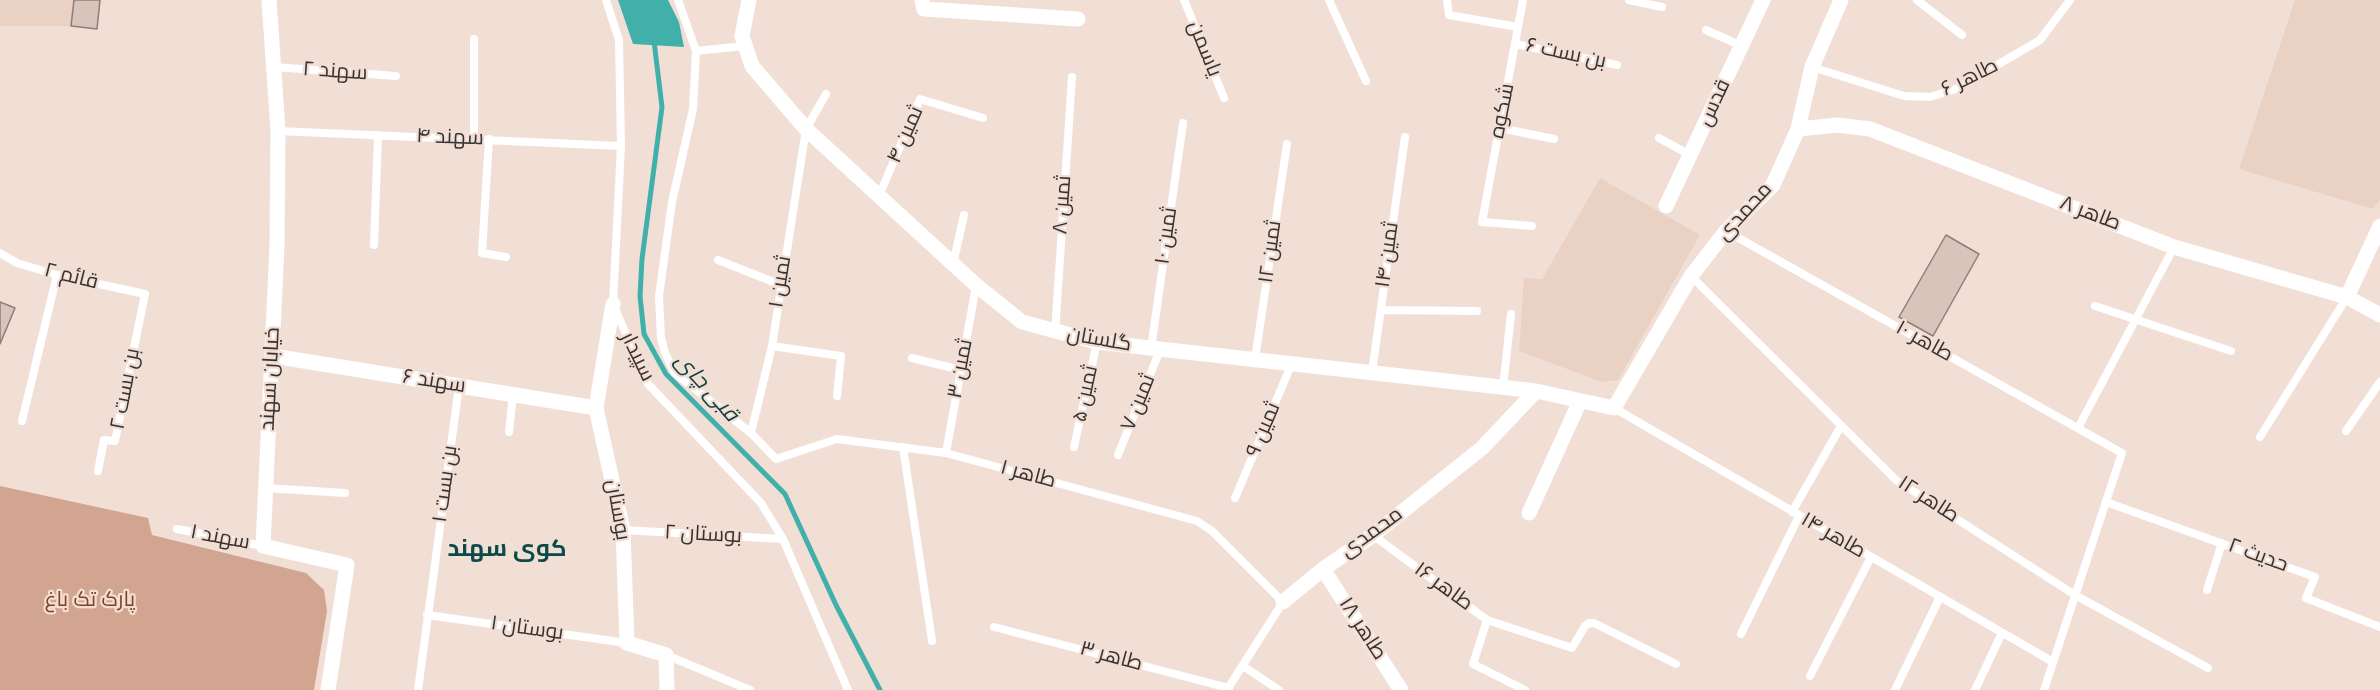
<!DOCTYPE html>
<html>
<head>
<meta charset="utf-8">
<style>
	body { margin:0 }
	canvas { display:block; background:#f1dfd6 }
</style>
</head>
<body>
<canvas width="2380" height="690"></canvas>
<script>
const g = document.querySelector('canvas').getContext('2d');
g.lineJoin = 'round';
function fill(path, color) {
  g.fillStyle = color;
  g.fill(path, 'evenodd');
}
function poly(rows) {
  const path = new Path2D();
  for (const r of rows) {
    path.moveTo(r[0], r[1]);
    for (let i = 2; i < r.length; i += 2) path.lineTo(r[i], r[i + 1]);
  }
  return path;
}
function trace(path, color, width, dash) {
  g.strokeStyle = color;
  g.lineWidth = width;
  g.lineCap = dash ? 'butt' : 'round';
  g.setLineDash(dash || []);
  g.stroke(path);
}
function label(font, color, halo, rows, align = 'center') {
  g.font = font + ' Roboto,Cairo,sans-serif';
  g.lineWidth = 4.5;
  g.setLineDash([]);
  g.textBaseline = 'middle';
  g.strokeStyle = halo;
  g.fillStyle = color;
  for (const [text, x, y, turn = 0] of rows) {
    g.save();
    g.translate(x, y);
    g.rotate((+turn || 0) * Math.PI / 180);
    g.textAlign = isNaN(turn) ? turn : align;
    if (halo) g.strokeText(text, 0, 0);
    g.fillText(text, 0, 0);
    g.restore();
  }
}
fill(poly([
	[0,0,74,0,71,26,0,26],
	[2295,0,2380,0,2380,200,2373,209,2239,169],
	[1600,178,1700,235,1618,380,1602,382,1519,351,1524,278,1542,279]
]), '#e9d1c4');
fill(poly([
	[0,486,148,518,152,535,306,573,324,590,327,611,314,690,0,690]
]), '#d1a590');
fill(poly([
	[618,0,668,0,679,22,684,47,633,44]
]), '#42b0aa');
trace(poly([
	[654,41,662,107,642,259,640,296,644,334,666,374,785,494,836,605,880,690]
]), '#42b0aa', 5);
const building = poly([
	[74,0,100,0,97,29,71,26,74,0],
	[1946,235,1979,254,1933,336,1899,317,1946,235],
	[0,302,15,308,0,344,0,302]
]);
fill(building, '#d7c5bc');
trace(building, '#8e7e76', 1.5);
trace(poly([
	[606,0,619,40,621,146,613,304,648,384,761,503,783,539,848,690],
	[678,0,696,51,693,109,672,202,659,296,661,338,665,353,675,373,751,433,776,459,837,439,946,453,1197,521,1212,531,1283,602,1227,690],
	[1184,0,1224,98],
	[1329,0,1366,81],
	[1447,0,1449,15,1518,27],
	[1523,0,1482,222,1532,226],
	[1629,0,1662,7],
	[1917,0,1962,35],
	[1706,30,1742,46],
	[1515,44,1617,65],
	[696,51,744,46],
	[274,67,396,76],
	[1812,67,1904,96,1930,97,1956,89,2040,40,2070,0],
	[1500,128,1554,139],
	[278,131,621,146],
	[1659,138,1690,155],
	[474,139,474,39],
	[489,139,482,253,506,257],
	[879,196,920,99,983,118],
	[1726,231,2122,453,2044,690],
	[374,245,378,135],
	[0,253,17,263,57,275,145,294,115,441,104,440,98,471],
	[718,260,781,285],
	[953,264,964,215],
	[1691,276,1896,480,2075,595,2208,668],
	[2095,306,2231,351],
	[1381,310,1477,311],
	[1055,333,1072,77],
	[772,346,841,356,837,396],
	[1151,349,1183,123],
	[912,358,961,370],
	[1255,359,1287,144],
	[1372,372,1405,137],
	[1503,388,1511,314],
	[1614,408,2053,662],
	[22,421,57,275],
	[2078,428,2174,247],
	[2346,431,2380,382],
	[509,432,513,394],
	[751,433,772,346,806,129,826,94],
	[2260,437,2347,297],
	[903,447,932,641],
	[1074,447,1097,342],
	[946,453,976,286],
	[1118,455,1160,350],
	[265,488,345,493],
	[1235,498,1292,363],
	[2106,502,2315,577,2306,598,2380,627],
	[1792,512,1841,426],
	[177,529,263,546],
	[623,530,783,539],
	[1373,535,1487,620,1473,664,1525,690],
	[2207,590,2222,543],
	[427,615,627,643],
	[1487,620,1572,648,1585,626,1589,623,1594,623,1676,664],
	[994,627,1229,688],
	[1741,634,1799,516],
	[666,655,750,690],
	[1243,666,1279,690],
	[1810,676,1871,557],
	[418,690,459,386],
	[1895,690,1940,597],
	[1975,690,2002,633]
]), '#fff', 8);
trace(poly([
	[269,0,278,131,277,245,263,546,347,565,328,690],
	[749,0,742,36,752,66,806,129,976,285,1022,322,1097,342,1536,391,1614,408,1691,276,1726,231,1773,185,1798,129,1812,67,1841,0],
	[922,0,924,9,1078,19],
	[1798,129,1837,125,1870,129,2174,247,2347,297,2380,315],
	[1666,206,1763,0],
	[2347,297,2380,226],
	[613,304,596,408,623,530,627,643,666,655,667,690],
	[273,356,596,408],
	[1529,513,1580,401],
	[1323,569,1401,690],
	[1283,602,1323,569,1373,535,1482,448,1536,391]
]), '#fff', 15);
label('21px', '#39322f', '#f1dfd6', [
	["یاسمن",1204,49,68],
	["بن بست ۶",1566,54,12],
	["سهند ۲",335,72,4],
	["طاهر ۶",1970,78,-26],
	["قدس",1715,103,-65],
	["شکوه",1503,111,-79],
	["ثمین ۴",906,135,-66],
	["سهند ۴",450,138,2],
	["ثمین ۸",1063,205,-86],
	["محمدی",1745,212,-48],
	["طاهر ۸",2090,214,21],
	["ثمین ۱۰",1167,236,-82],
	["ثمین ۱۲",1271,252,-82],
	["ثمین ۱۴",1388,255,-82],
	["قائم ۲",71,277,14],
	["ثمین ۱",781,282,-81],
	["گلستان",1099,340,10],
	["طاهر ۱۰",1924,342,29],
	["سپیدار",637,357,64],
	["ثمین ۳",961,369,-79],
	["خیابان سهند",271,379,-87],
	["سهند ۶",434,382,9],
	["بن بست ۲",126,389,-79],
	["ثمین ۵",1086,394,-78],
	["ثمین ۷",1139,403,-68],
	["ثمین ۹",1264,430,-67],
	["طاهر ۱",1028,475,15],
	["بن بست ۱",446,484,-82],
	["طاهر ۱۲",1928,500,33],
	["بوستان",617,510,80],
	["محمدی",1372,533,-36],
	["بوستان ۲",703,535,3],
	["طاهر ۱۴",1833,536,30],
	["سهند ۱",220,538,11],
	["حدیث ۲",2258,556,20],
	["طاهر ۱۶",1443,587,36],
	["بوستان ۱",527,629,8],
	["طاهر ۱۸",1362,629,57],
	["طاهر ۳",1111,657,15]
]);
label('21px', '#83411c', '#f1dfd6', [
	["پارک تک باغ",90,601]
]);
label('italic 22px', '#0f413f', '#f1dfd6', [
	["قبی چای",706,388,48]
]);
label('bold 24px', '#0b4a47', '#f1dfd6', [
	["کوی سهند",507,550]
]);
</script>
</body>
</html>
